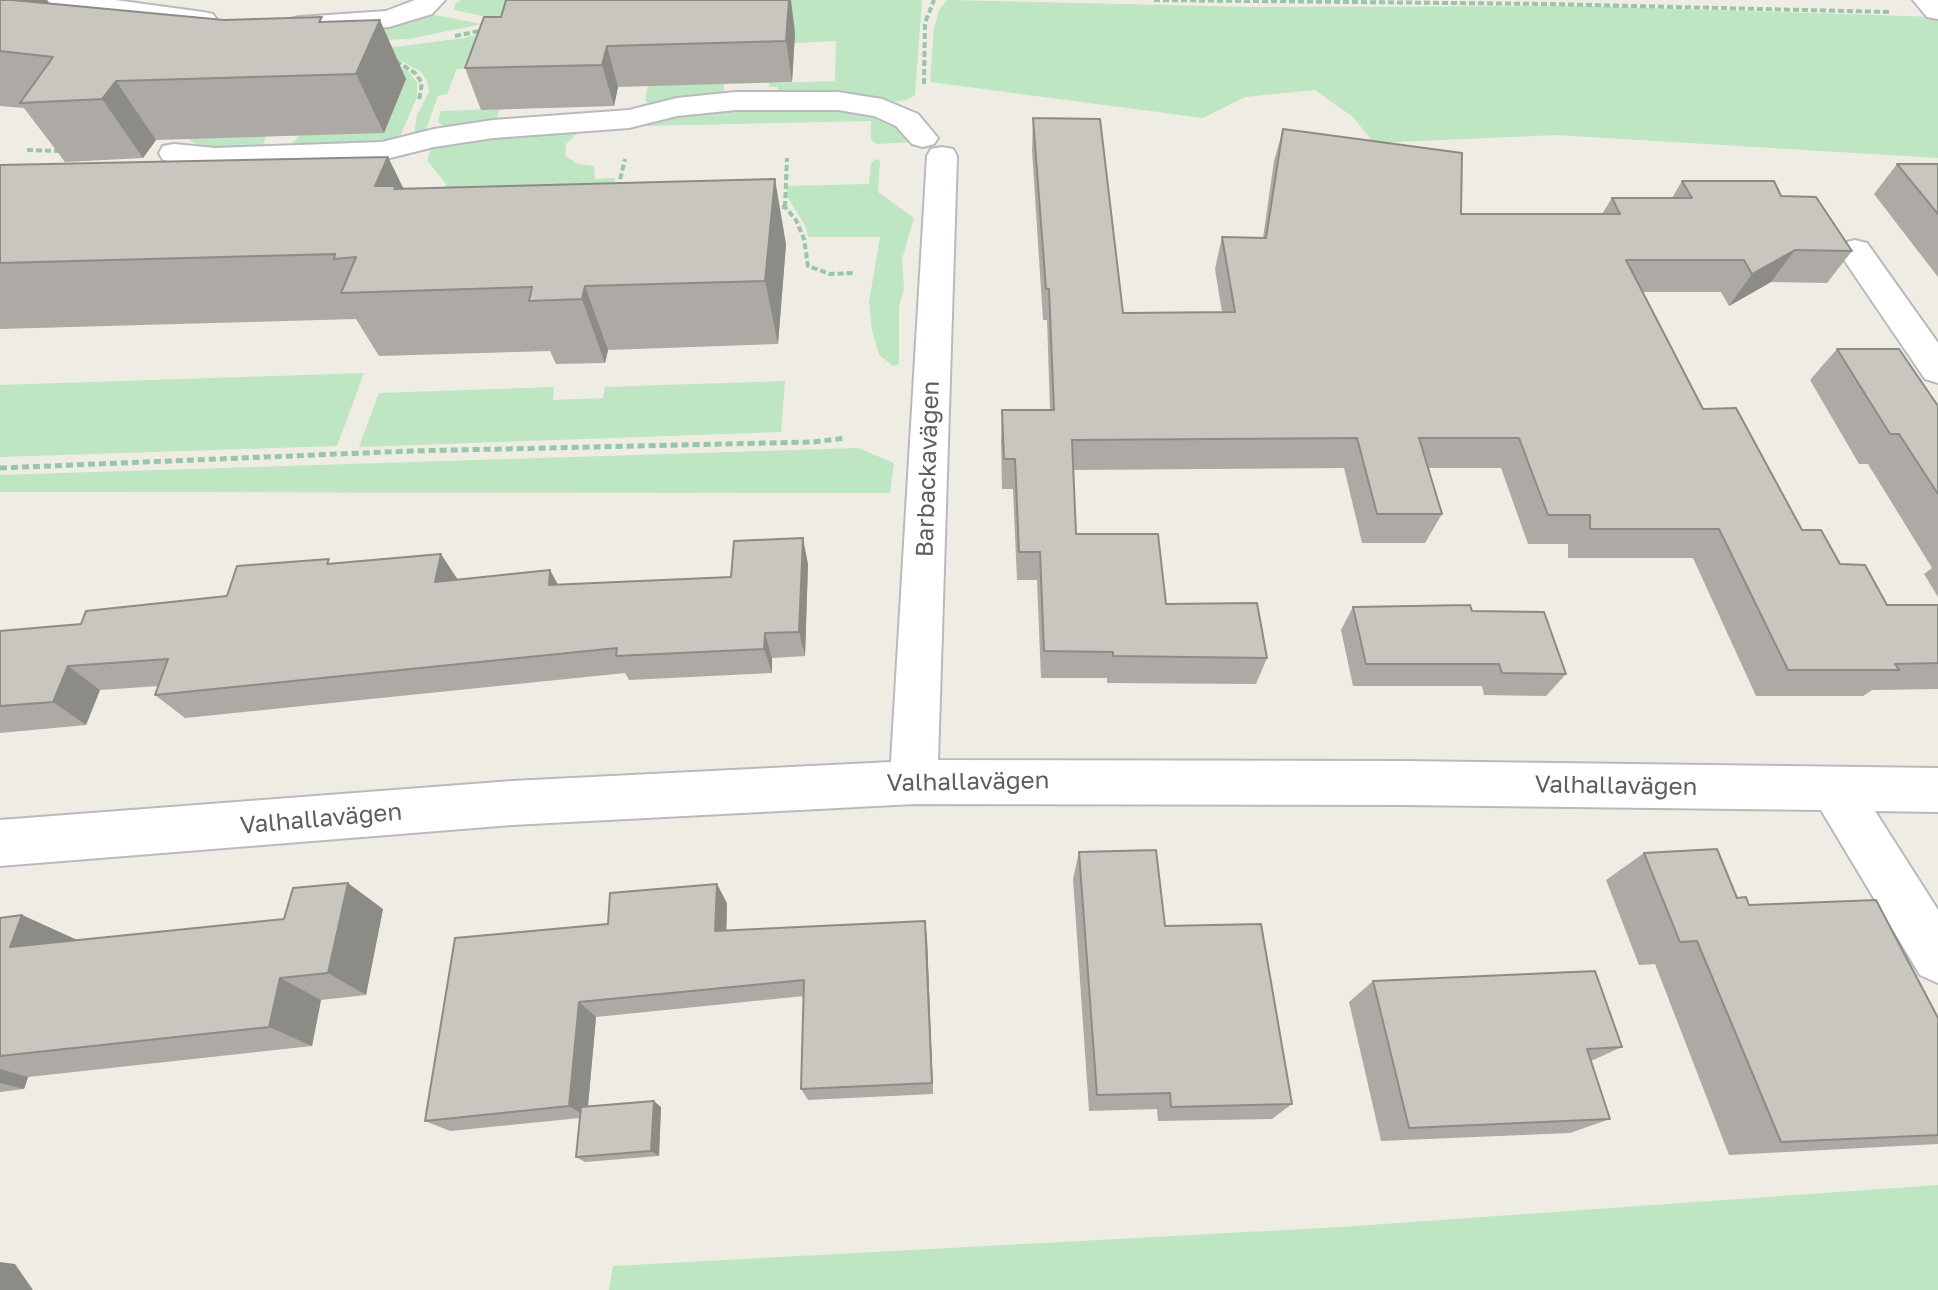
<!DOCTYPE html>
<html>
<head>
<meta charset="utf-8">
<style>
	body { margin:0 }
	canvas { display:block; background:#eeece3 }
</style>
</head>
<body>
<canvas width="1938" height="1290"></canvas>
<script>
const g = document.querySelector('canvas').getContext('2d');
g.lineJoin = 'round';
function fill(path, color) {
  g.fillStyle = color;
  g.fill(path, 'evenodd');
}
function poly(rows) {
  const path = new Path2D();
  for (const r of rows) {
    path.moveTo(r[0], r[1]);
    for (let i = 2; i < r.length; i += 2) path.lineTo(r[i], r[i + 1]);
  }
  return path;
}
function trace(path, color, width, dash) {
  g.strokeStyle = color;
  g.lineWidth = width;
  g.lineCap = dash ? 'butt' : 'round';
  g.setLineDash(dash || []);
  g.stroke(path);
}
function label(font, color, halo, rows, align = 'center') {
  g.font = font + ' "Golos Text",sans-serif';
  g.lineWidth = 7;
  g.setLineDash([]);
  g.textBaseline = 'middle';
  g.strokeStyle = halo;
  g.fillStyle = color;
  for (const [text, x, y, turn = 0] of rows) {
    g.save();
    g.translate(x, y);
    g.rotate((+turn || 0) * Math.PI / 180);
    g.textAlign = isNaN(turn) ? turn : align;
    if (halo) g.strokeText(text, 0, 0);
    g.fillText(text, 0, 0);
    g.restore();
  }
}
fill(poly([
	[461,0,584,0,502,20,454,10,455,4],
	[743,0,922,0,915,95,907,100,883,103,778,95,778,87,769,87,769,83,835,81,836,41,795,43,724,84,723,96,651,106,645,100,655,55],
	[947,0,1254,7,1585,6,1938,17,1938,158,1556,135,1374,143,1353,117,1315,90,1245,97,1203,118,930,82,934,28,939,10],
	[587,6,496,67,457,69,447,94,438,96,425,132,414,135,417,115,429,92,427,81,420,71,379,49,464,38],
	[12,10,383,28,411,22,429,14,482,24,409,39,204,48],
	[397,65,410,73,417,83,417,97,399,139,376,144,290,146,300,135,384,133,266,136,262,148,201,148,188,139,198,116],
	[801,104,891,118,912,142,877,144,871,140,871,121,643,126,637,121,667,113],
	[500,109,496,121,445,128,438,121,441,111],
	[582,129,566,144,565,156,578,164,594,166,595,179,615,178,610,206,444,196,446,184,427,160,434,142],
	[876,159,880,161,878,192,914,218,902,259,904,288,899,307,899,364,893,366,879,355,872,330,869,302,880,237,808,237,806,227,787,196,787,186,869,184,871,163],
	[364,373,337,446,0,457,0,385],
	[785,381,781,432,359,447,379,393,554,387,553,400,603,398,605,387],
	[858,448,894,463,890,493,0,492,0,475],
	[1938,1185,1938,1290,609,1290,613,1266,1341,1227]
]), '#bfe6c2');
const minor = poly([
	[42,0,115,0,203,12,213,14,217,20,213,26,203,28,55,8,46,6,42,0],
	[415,0,445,0,432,14,389,27,300,33,290,31,286,25,290,19,300,17,386,11,415,0],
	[1913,0,1938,0,1938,19,1927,17,1913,0],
	[736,92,838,92,882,99,918,114,938,138,934,144,923,147,912,144,896,126,874,116,838,110,736,110,677,116,629,128,493,138,434,147,382,160,215,166,174,162,163,160,159,153,163,146,174,144,215,148,382,142,434,129,493,120,629,110,677,98,736,92],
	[942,147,953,149,957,156,938,760,1403,761,1938,768,1938,812,1875,811,1938,910,1938,983,1920,975,1821,810,1403,805,914,804,512,825,0,866,0,820,512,781,891,762,927,156,931,149,942,147],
	[1855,240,1867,243,1938,343,1938,383,1925,379,1838,251,1843,243,1855,240]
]);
trace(minor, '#b8babf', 4);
trace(poly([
	[1154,0,1549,4,1889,12],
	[455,36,484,30],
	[396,61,415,73,422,83,419,101],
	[924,84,925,23,934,0],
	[27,150,62,151],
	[618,188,625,159],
	[773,206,785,207,796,220,804,239,808,266,830,274,853,273],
	[785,207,787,158]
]), '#98c6aa', 4, [6, 3]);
trace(poly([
	[0,468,411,451,813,442,846,438]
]), '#98c6aa', 5, [7, 4]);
fill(minor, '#fff');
fill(poly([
	[0,0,47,0,50,4,224,20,324,22,406,79,384,133,156,140,143,158,65,162,24,108,0,106],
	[484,17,795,33,792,82,618,87,614,106,481,110,465,68],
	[1033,118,1123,313,1222,312,1215,269,1222,237,1263,238,1274,161,1283,129,1461,214,1602,214,1612,198,1672,198,1682,181,1781,196,1852,251,1827,283,1771,282,1729,306,1721,292,1643,292,1703,409,1802,530,1887,605,1938,605,1938,689,1872,690,1863,696,1756,696,1693,558,1568,558,1568,544,1528,544,1501,468,1428,468,1442,514,1425,543,1362,543,1344,468,1073,470,1076,534,1166,604,1267,658,1256,684,1107,683,1107,678,1041,678,1037,580,1017,580,1013,489,1002,489,1001,440,1002,410,1050,410,1047,320,1043,320,1032,150],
	[388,157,403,189,786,244,778,344,608,350,605,363,556,364,550,351,379,356,356,319,0,329,0,165],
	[1897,164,1938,164,1938,277,1874,194],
	[1837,349,1938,406,1938,597,1924,574,1932,568,1868,464,1859,464,1810,380],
	[332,564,458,580,550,570,558,585,731,577,808,564,805,656,772,658,772,673,629,680,625,673,185,718,155,695,159,686,100,690,86,725,0,733,0,631,81,624,227,596],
	[1353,607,1472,611,1566,674,1546,696,1484,695,1482,686,1353,686,1341,630],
	[1079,852,1165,926,1292,1104,1272,1119,1158,1121,1157,1109,1089,1111,1073,879],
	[1644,853,1737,898,1938,1018,1938,1144,1729,1155,1655,964,1639,965,1606,880],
	[727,903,726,931,925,921,927,938,933,1094,808,1100,801,1089,804,996,596,1017,588,1106,661,1107,659,1156,585,1162,576,1157,580,1118,450,1131,425,1121,608,924],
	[383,909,366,995,321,1000,312,1046,28,1077,24,1089,0,1092,0,918,22,915,77,940],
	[1373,981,1622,1047,1591,1061,1610,1119,1570,1133,1381,1141,1349,1002]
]), '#adaaa5');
fill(poly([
	[0,0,47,0,55,11],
	[789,0,791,0,795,33,792,82,786,41],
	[380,20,406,79,384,133,356,74],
	[607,46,618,87,614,106,602,65],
	[116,81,156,140,143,158,102,99],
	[388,157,420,222,375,186],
	[775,179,786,244,778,344,765,281],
	[1795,250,1771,282,1729,306,1752,274],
	[585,286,608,350,605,363,582,299],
	[803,538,808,564,805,656,799,632],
	[441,554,458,580,435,582],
	[550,570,564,596,549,585],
	[765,633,772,658,772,673,764,649],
	[68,666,100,690,86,725,53,702],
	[348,883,383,909,366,995,328,973],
	[717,884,727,903,726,948,715,931],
	[22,915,77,940,10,947],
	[925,921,927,938,933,1094,932,1083],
	[280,978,321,1000,312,1046,269,1027],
	[579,1002,596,1017,587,1117,569,1106],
	[0,1069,28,1077,24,1089,0,1083],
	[654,1101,661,1107,659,1156,651,1151],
	[0,1262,15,1264,33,1290,0,1290]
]), '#8d8b86');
const building = poly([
	[0,0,12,0,224,20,322,17,319,22,380,20,356,74,116,81,102,99,20,103,53,57,0,51,0,0],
	[506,0,789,0,786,41,607,46,602,65,465,68,484,17,501,17,506,0],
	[1033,118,1100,119,1123,313,1235,312,1222,237,1266,238,1283,129,1462,153,1461,214,1620,214,1612,198,1692,198,1682,181,1774,181,1781,196,1816,197,1852,251,1795,250,1752,274,1744,260,1626,260,1703,409,1736,408,1802,530,1821,530,1840,564,1865,565,1887,605,1938,605,1938,663,1895,664,1899,670,1788,670,1719,529,1590,529,1590,515,1548,515,1519,438,1419,438,1442,514,1377,514,1357,438,1072,440,1076,534,1158,534,1166,604,1257,603,1267,658,1113,656,1113,652,1044,651,1040,552,1019,552,1015,459,1004,459,1002,410,1054,410,1049,289,1046,289,1033,118],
	[388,157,375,186,396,186,394,189,775,179,765,281,585,286,582,299,529,301,532,287,341,293,356,257,334,259,335,254,0,263,0,165,388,157],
	[1897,164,1938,164,1938,214,1897,164],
	[1837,349,1899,349,1938,406,1938,494,1899,434,1890,434,1837,349],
	[803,538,799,632,765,633,764,649,616,656,617,648,155,695,168,659,68,666,53,702,0,706,0,631,81,624,86,611,227,596,237,566,329,559,327,564,441,554,435,582,550,570,549,585,731,577,734,541,803,538],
	[1470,605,1472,611,1544,612,1566,674,1502,673,1499,664,1366,664,1353,607,1470,605],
	[1717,849,1737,898,1746,897,1749,905,1876,900,1938,1018,1938,1135,1781,1142,1697,941,1680,942,1644,853,1717,849],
	[1156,850,1165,926,1261,924,1292,1104,1171,1107,1170,1093,1097,1095,1079,852,1156,850],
	[348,883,328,973,280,978,269,1027,0,1056,0,918,22,915,10,947,284,919,293,888,348,883],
	[717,884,715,931,925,921,932,1083,801,1089,804,980,579,1002,569,1106,425,1121,455,938,608,924,610,893,717,884],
	[1595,971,1622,1047,1587,1049,1610,1119,1409,1128,1373,981,1595,971],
	[654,1101,651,1151,576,1157,581,1107,654,1101]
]);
fill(building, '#c9c6c0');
trace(building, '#8d8b86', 2);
label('24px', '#5b5e64', '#fff', [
	["Barbackavägen",928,469,-88],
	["Valhallavägen",968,782,-1],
	["Valhallavägen",1616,786,1],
	["Valhallavägen",321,819,-5]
]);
</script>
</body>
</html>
